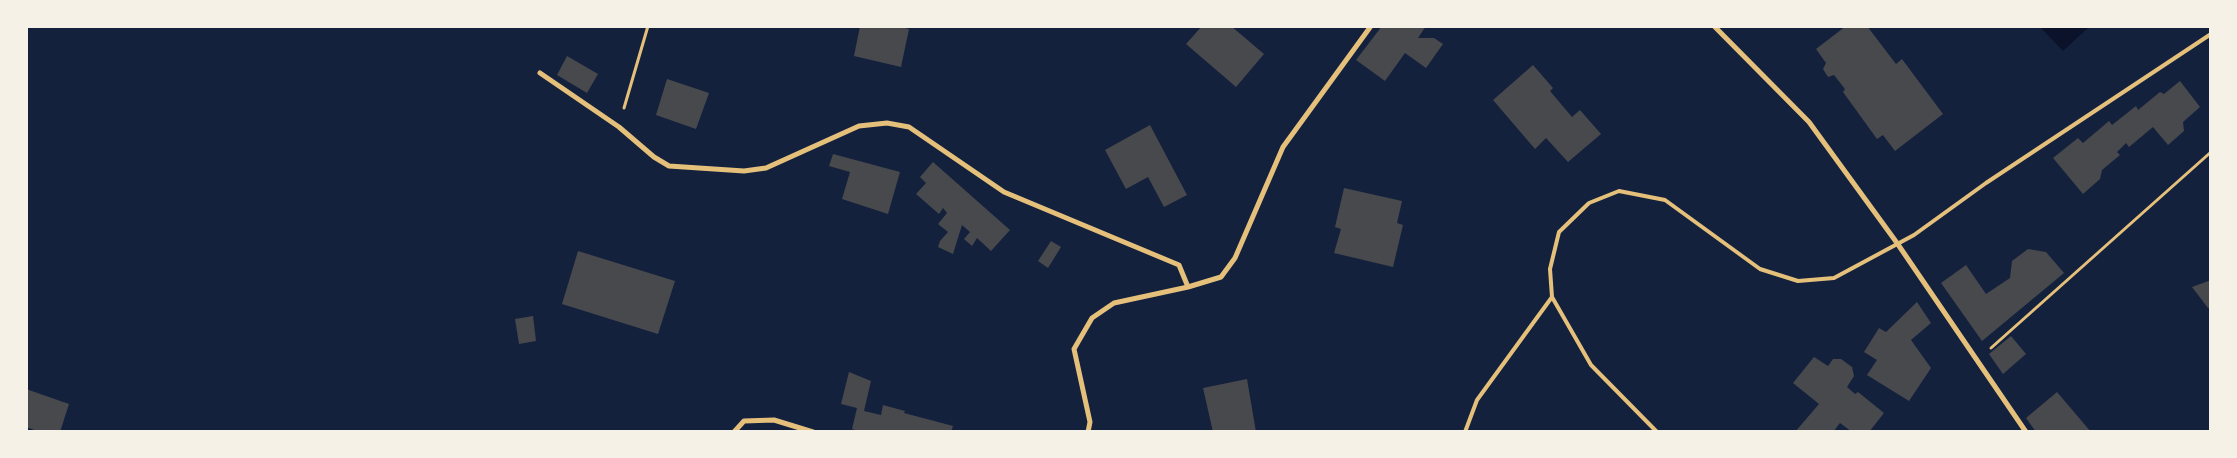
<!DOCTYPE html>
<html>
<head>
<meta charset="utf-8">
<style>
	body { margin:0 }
	#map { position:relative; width:2237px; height:458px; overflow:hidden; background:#14213d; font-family:"Open Sans",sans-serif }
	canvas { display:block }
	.frame { position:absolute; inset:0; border:28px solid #f6f1e7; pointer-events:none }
</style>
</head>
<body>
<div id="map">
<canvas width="2237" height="458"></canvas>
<div class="frame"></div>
</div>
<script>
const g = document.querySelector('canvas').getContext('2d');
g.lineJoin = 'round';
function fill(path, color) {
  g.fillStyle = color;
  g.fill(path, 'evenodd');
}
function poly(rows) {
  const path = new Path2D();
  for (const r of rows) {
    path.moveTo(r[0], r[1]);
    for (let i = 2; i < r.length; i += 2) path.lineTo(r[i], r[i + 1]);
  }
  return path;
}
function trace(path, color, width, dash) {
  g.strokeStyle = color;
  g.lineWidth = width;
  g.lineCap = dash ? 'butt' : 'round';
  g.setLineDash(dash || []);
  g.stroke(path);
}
fill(poly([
	[2039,26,2090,26,2063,51]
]), '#0b132b');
fill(poly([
	[860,26,896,26,909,29,901,67,854,56],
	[1202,26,1231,26,1264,54,1236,87,1186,44],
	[1382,26,1426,26,1418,38,1434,38,1443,44,1426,68,1405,53,1385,81,1356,60],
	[1846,26,1867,26,1896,64,1902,59,1943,114,1895,151,1883,135,1877,139,1843,92,1845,89,1834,75,1828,77,1823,69,1826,63,1816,49],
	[567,56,598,74,587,93,557,75],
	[1533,65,1553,88,1550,91,1572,117,1580,110,1601,134,1568,162,1546,138,1535,149,1493,100],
	[667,79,709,93,696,129,656,115],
	[2180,81,2200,107,2183,122,2184,131,2168,145,2153,127,2129,147,2126,143,2117,152,2120,155,2102,170,2100,179,2083,194,2053,158,2078,138,2083,143,2109,121,2112,125,2136,106,2138,110,2160,92,2164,94],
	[1150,125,1187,195,1164,207,1148,177,1126,189,1105,150],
	[833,154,900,172,888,214,842,199,850,172,829,166],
	[933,162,1010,230,991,251,977,238,972,246,964,239,970,232,962,225,953,254,938,247,940,241,948,232,938,224,947,213,943,208,939,214,916,194,926,183,920,177],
	[1344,188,1402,201,1397,223,1403,225,1393,267,1334,253,1341,229,1335,227],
	[1051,241,1061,247,1048,268,1038,261],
	[2028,249,2046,252,2064,273,1982,341,1941,283,1966,265,1986,294,2010,278,2012,261],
	[578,251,675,281,658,334,562,304],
	[2211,280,2211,307,2208,308,2192,287],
	[1917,302,1931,323,1911,340,1931,368,1909,401,1867,375,1877,360,1864,352,1879,328,1886,332],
	[533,316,536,341,519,344,515,319],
	[2011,336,2026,354,2003,374,1989,354],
	[1814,357,1828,366,1833,359,1841,359,1852,367,1854,376,1847,387,1855,394,1858,392,1884,413,1869,432,1852,432,1840,423,1833,432,1795,432,1819,404,1793,383],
	[849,372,871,381,864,411,881,415,883,405,905,411,904,413,953,426,951,432,862,432,852,429,857,408,841,404],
	[1247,379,1256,432,1213,432,1203,388],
	[26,389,69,404,60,432,40,432,26,427],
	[2057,392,2091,432,2036,432,2026,418]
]), '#48494c');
trace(poly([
	[624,108,648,26],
	[1991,348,2211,152]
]), '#e5c07b', 3);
trace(poly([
	[1552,297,1591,365,1657,432],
	[1465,432,1477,400,1552,297,1550,269,1559,232,1589,203,1619,191,1665,200,1760,269,1798,281,1834,278,1914,235,1986,183,2211,34]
]), '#e5c07b', 4);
trace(poly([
	[1714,26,1809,122,1897,243,2026,432],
	[540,73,619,127,654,157,669,166,744,171,766,168,859,126,887,123,909,127,1004,192,1179,265,1188,287],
	[734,432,744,421,774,420,813,432],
	[1088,432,1090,422,1074,349,1092,318,1114,303,1188,287,1221,277,1235,258,1283,147,1371,26]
]), '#e5c07b', 5);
</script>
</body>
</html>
